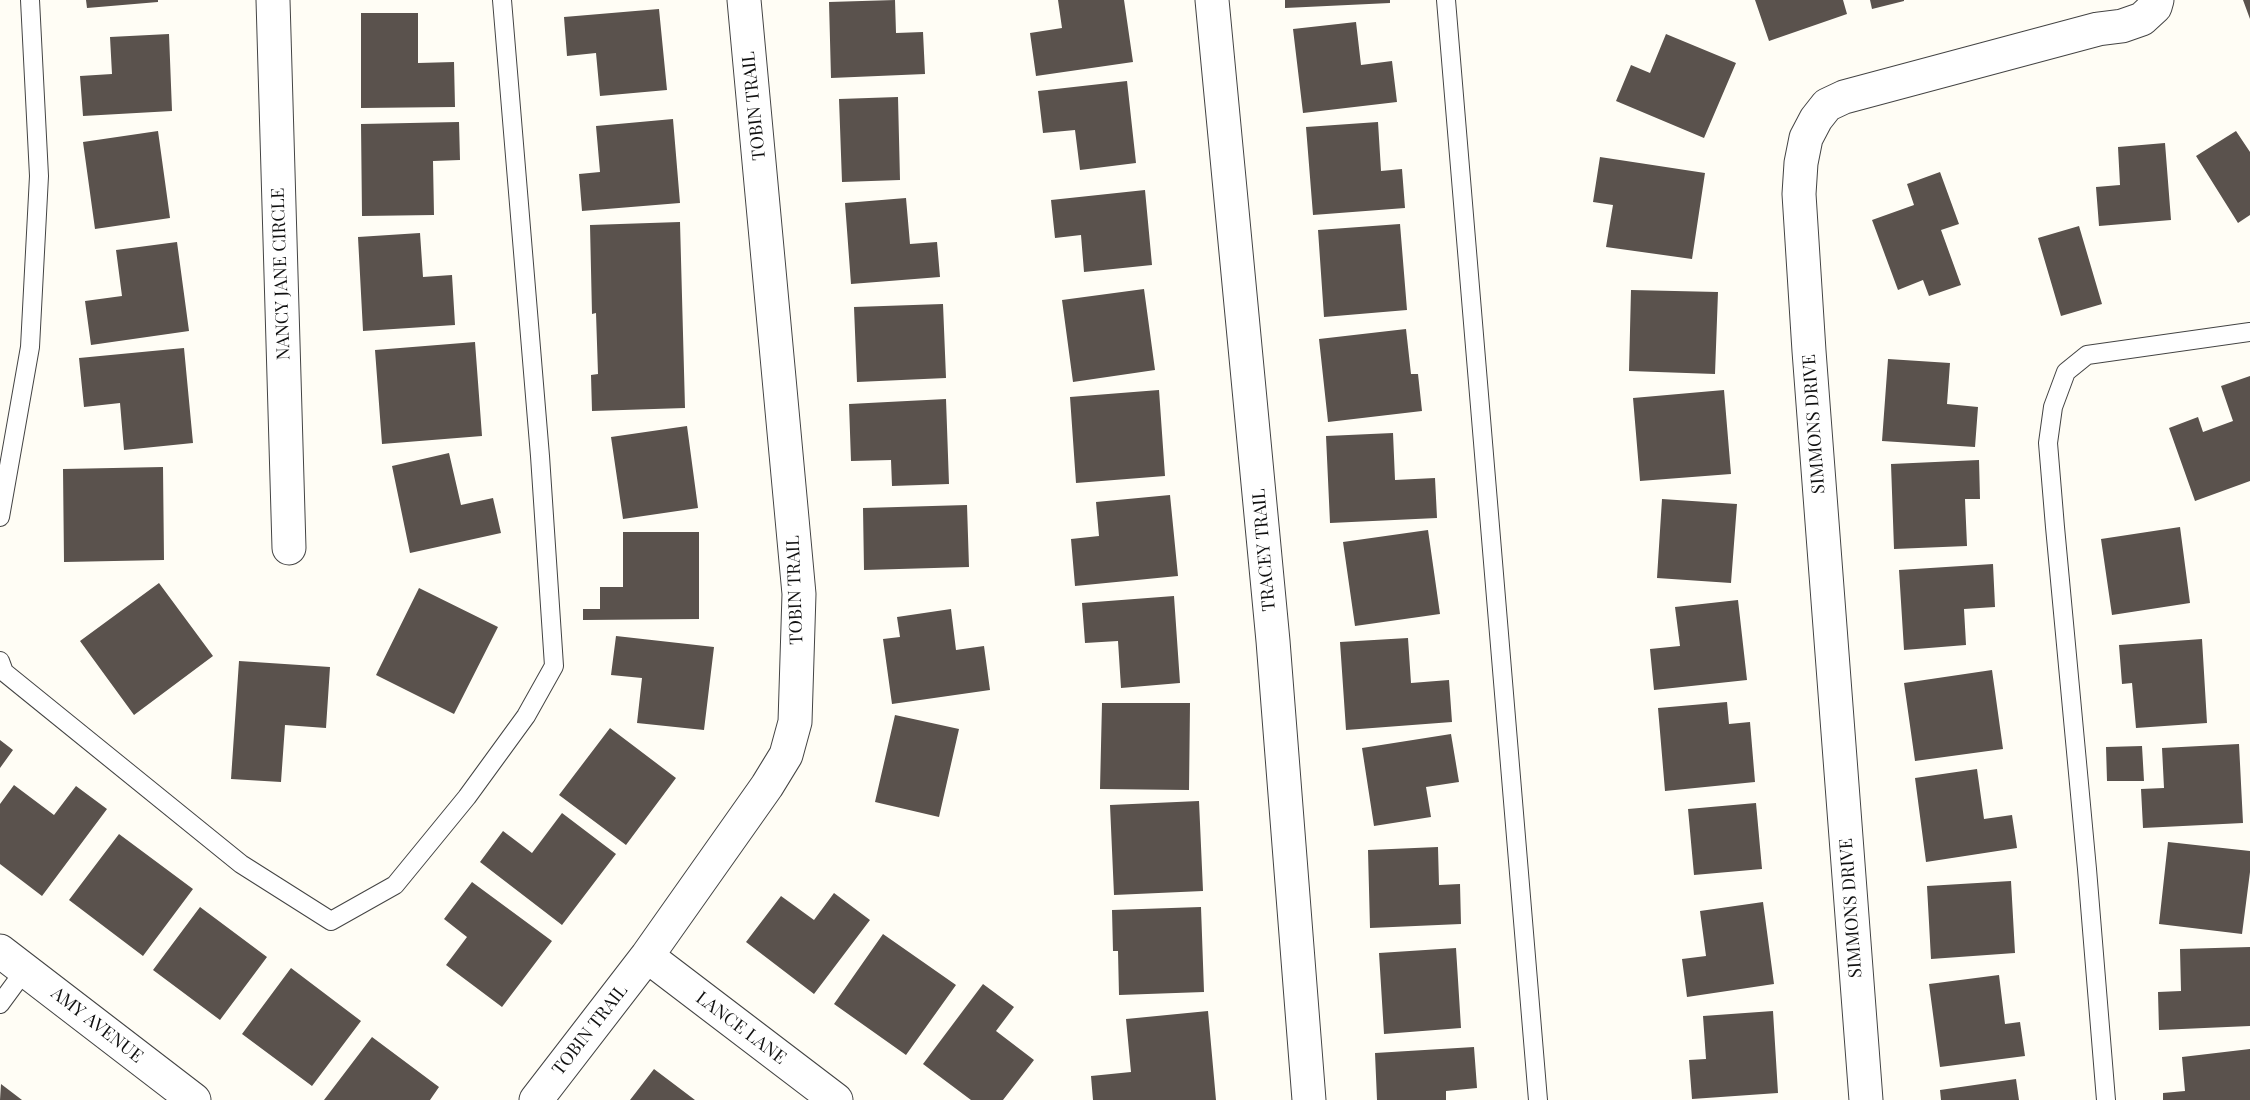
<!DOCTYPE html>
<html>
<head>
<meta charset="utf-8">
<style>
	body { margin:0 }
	canvas { display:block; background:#fffdf5 }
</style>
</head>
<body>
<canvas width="2250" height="1100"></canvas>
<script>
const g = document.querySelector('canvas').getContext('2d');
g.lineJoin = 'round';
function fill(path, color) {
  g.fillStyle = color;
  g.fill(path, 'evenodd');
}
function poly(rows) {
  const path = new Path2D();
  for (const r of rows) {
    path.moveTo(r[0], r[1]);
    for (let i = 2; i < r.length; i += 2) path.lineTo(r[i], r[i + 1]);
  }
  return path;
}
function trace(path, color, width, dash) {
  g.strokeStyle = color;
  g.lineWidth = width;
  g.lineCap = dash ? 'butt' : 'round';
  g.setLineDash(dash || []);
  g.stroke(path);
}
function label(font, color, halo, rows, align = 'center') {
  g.font = font + ' "Playfair Display",serif';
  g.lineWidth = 6;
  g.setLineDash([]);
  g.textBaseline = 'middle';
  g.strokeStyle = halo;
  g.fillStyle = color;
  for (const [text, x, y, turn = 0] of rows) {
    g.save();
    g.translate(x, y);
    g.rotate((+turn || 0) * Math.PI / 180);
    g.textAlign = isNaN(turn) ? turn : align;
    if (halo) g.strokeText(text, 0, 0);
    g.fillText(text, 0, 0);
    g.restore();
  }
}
fill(poly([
	[86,0,158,0,158,2,87,8],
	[895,0,896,33,923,32,925,74,831,78,829,2],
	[1058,0,1124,0,1133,62,1036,76,1030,33,1062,28],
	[1285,0,1390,0,1390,3,1285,8],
	[1755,0,1843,0,1847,14,1769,41],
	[1870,0,1904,0,1904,1,1872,9],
	[2243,0,2250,0,2250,19],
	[659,9,667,90,600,96,596,53,567,56,564,17],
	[361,13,418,13,418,63,454,62,455,107,361,108],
	[1356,22,1361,65,1392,61,1397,102,1303,113,1293,29],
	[169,34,172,111,83,116,80,76,112,74,110,37],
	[1666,34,1736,63,1704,138,1616,101,1631,65,1650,73],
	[1127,81,1136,163,1080,170,1075,130,1043,133,1038,91],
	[898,97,900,180,842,182,839,99],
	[673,119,680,203,582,211,579,174,600,172,596,126],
	[459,122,460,160,433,161,434,215,362,216,361,124],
	[1378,122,1381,171,1402,169,1405,208,1313,215,1306,127],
	[158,131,170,218,95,229,83,142],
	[2236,131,2250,152,2250,215,2238,223,2196,156],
	[2165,143,2171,220,2099,226,2096,187,2120,185,2118,147],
	[1600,157,1705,173,1692,259,1606,247,1613,205,1593,202],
	[1940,172,1959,224,1941,230,1961,285,1929,296,1923,280,1898,290,1872,220,1914,205,1907,184],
	[1145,190,1152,265,1084,272,1081,235,1055,238,1051,200],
	[906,198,910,244,937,242,940,277,851,284,845,203],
	[680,222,685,408,592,411,591,375,598,374,596,313,592,314,590,225],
	[1400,224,1407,310,1324,317,1318,230],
	[2079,226,2102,304,2061,316,2038,238],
	[420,233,423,277,452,275,455,325,363,331,358,237],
	[177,242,189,331,91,345,85,301,122,296,116,250],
	[1144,289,1155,370,1073,382,1062,300],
	[1631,290,1718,292,1715,374,1629,371],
	[943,304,946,378,857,382,854,307],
	[1406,329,1411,374,1418,374,1422,411,1328,422,1319,339],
	[475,342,482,436,382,444,375,350],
	[184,348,193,443,124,450,120,403,84,407,79,358],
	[1888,359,1950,363,1947,404,1978,407,1975,447,1882,441],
	[2250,376,2250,481,2195,501,2169,428,2198,417,2203,432,2233,421,2221,386],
	[1159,390,1165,476,1076,483,1070,397],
	[1724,390,1731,474,1640,481,1633,398],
	[946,399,949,484,892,486,891,460,851,461,849,404],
	[687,426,698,508,623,519,611,437],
	[1393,433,1395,480,1435,478,1437,518,1330,523,1326,436],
	[449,453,461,505,493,498,501,533,410,553,392,466],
	[1979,460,1980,499,1965,499,1967,546,1894,549,1891,464],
	[163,467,164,560,64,562,63,469],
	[1170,495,1178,576,1075,586,1071,539,1099,536,1096,502],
	[1662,499,1737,504,1731,583,1657,578],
	[967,505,969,567,864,570,863,508],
	[2180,527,2190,603,2112,615,2101,539],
	[1428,530,1440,614,1355,626,1343,542],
	[623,532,699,532,699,619,583,620,583,609,600,609,600,587,623,587],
	[1993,564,1995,607,1964,609,1966,645,1904,650,1899,570],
	[159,583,213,656,134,715,80,641],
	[419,588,498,627,454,714,376,675],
	[1174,596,1180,683,1121,688,1118,641,1085,643,1082,603],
	[1738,600,1747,680,1654,690,1650,649,1680,646,1675,607],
	[951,609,956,650,984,646,990,690,892,704,883,639,900,637,897,617],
	[616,636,714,647,704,730,637,723,642,678,611,675],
	[1408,638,1411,683,1449,680,1452,722,1346,730,1340,642],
	[2202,639,2207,723,2136,728,2132,683,2122,684,2119,645],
	[239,661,330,667,326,728,285,725,281,782,231,779],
	[1992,670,2003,749,1915,761,1904,683],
	[1727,702,1729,724,1750,722,1755,782,1665,791,1658,708],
	[1102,703,1190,703,1189,790,1100,789],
	[895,715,959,729,939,817,875,802],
	[610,728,676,778,626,845,559,795],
	[1451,734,1459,782,1426,787,1431,817,1374,826,1362,748],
	[0,740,13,750,0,768],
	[2239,744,2243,823,2143,828,2141,789,2164,788,2162,748],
	[2142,746,2144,781,2107,781,2106,747],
	[1977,769,1984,819,2012,815,2017,848,1926,862,1915,778],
	[14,785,54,815,76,786,107,809,42,896,0,864,0,804],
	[1199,801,1203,891,1114,895,1110,805],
	[1756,803,1762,869,1694,875,1688,809],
	[562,813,616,854,562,925,480,862,503,831,532,853],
	[119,834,193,889,143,956,69,900],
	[2168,842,2250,851,2250,872,2242,934,2159,924],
	[1438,847,1439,885,1460,884,1461,924,1370,928,1368,850],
	[2011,881,2015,953,1931,959,1927,886],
	[472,882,552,941,502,1007,446,965,467,937,444,919],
	[834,893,870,920,814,994,746,942,781,896,814,920],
	[1763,902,1774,984,1687,997,1682,959,1706,956,1700,911],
	[200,907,267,957,220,1020,153,970],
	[1201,907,1204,992,1119,995,1118,951,1113,951,1112,910],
	[883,934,956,985,906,1055,834,1004],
	[2250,947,2250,1026,2159,1030,2158,992,2181,991,2180,949],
	[1456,948,1461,1028,1384,1034,1379,953],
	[291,968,361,1021,312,1086,242,1034],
	[1999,975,2005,1024,2020,1022,2025,1056,1940,1067,1929,984],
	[983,984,1014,1007,996,1031,1034,1060,1003,1100,971,1100,923,1064],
	[1208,1011,1216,1100,1093,1100,1091,1076,1131,1072,1126,1019],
	[1773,1011,1778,1093,1692,1099,1689,1060,1706,1059,1703,1016],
	[372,1037,439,1087,430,1100,324,1100],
	[1474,1047,1477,1088,1446,1091,1446,1100,1377,1100,1375,1053],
	[2250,1049,2250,1100,2163,1100,2163,1093,2185,1091,2182,1057],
	[654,1069,695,1100,630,1100],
	[2016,1079,2019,1100,1941,1100,1940,1090],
	[1,1084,22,1100,0,1100]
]), '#5a524d');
const service = poly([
	[1446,0,1538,1100],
	[0,517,30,347,39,176,30,0],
	[0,661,4,672,241,864,331,921,395,885,467,797,526,716,554,666,540,456,502,0],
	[0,1004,25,970],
	[2106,1100,2087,869,2055,527,2048,443,2053,407,2066,372,2087,355,2250,332]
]);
const minor = poly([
	[273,0,289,548],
	[1212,0,1273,641,1309,1100],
	[0,951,194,1100],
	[647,956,836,1100],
	[536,1100,647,956,767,786,786,755,795,722,799,594,744,0],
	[1866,1100,1809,351,1799,194,1801,163,1806,138,1816,119,1827,105,1844,97,2098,29,2122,26,2142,19,2155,7,2157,0]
]);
trace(service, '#444', 20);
trace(minor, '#444', 35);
trace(service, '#fff', 18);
trace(minor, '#fff', 33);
label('18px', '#111', '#fff', [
	["TOBIN TRAIL",754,106,-96],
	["NANCY JANE CIRCLE",281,274,-92],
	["SIMMONS DRIVE",1814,424,-94],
	["TRACEY TRAIL",1264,550,-95],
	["TOBIN TRAIL",795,590,-92],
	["SIMMONS DRIVE",1851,908,-94],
	["AMY AVENUE",97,1025,38],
	["LANCE LANE",741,1028,37],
	["TOBIN TRAIL",590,1030,-52]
]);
</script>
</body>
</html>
